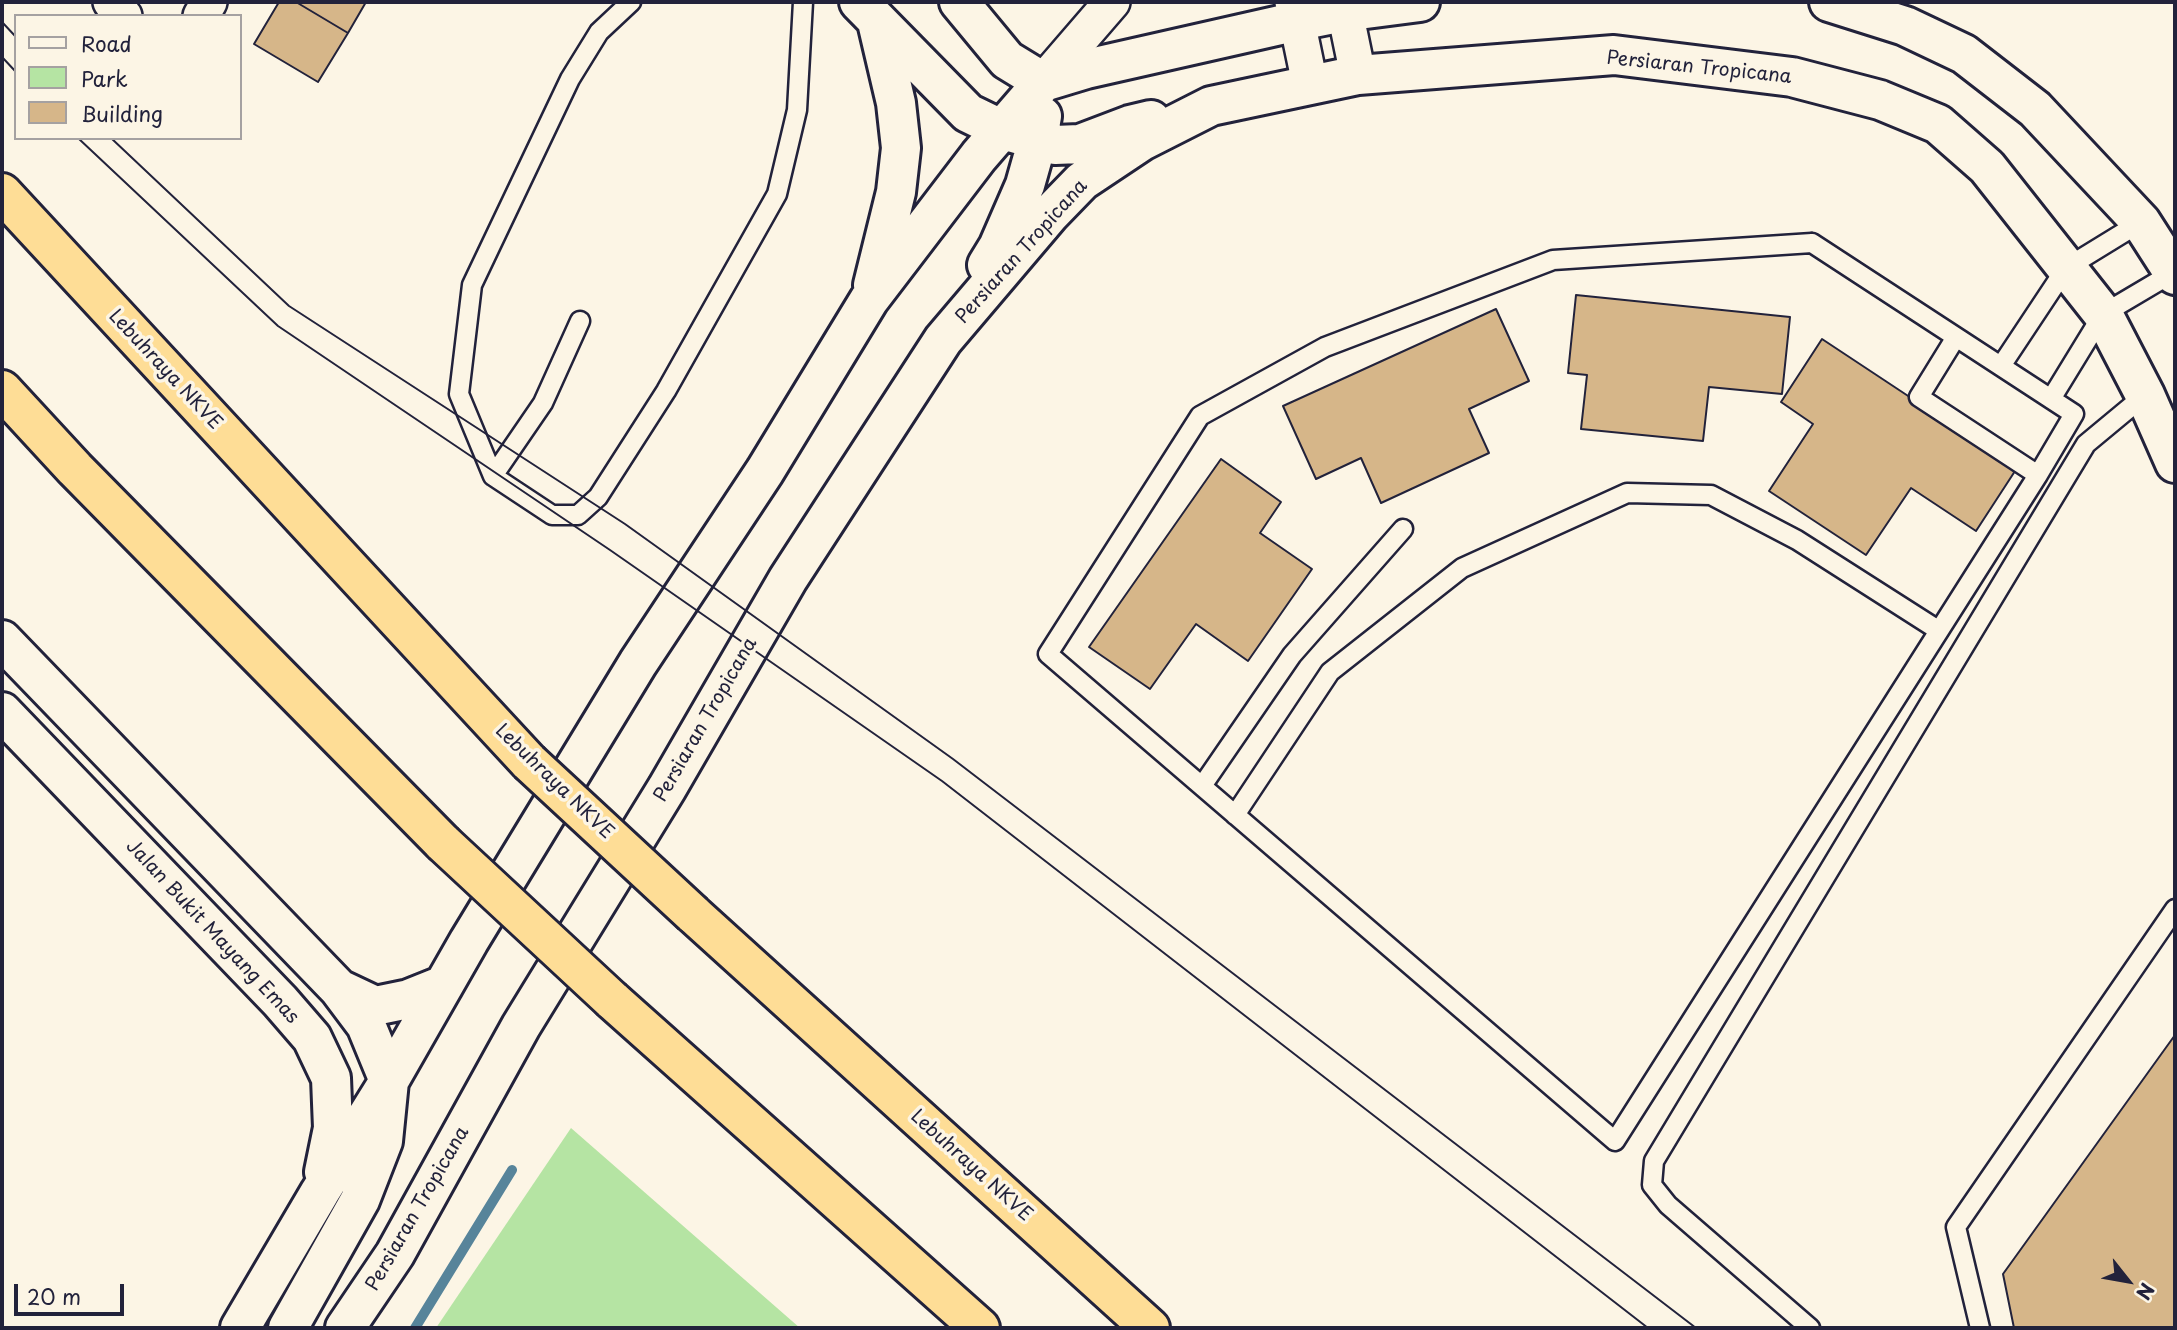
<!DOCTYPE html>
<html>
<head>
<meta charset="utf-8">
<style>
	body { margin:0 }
	#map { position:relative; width:2177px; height:1330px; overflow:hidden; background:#fcf5e5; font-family:"Playpen Sans",sans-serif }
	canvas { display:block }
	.frame { position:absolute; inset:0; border:4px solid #22223b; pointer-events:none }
	.legend { position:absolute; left:14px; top:14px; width:228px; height:126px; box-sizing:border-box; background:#fcf5e5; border:2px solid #a5a1a1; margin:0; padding:9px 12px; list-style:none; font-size:21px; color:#22223b }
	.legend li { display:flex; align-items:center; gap:14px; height:35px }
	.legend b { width:35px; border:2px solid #a5a1a1 }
	.north { position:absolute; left:2093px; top:1246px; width:70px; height:70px; -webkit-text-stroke:5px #fcf5e5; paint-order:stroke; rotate:121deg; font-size:19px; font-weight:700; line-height:28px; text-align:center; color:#22223b }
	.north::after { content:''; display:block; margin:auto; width:24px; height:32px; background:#22223b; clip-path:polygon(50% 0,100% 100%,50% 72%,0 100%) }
	.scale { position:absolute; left:14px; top:1284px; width:110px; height:32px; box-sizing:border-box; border:4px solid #22223b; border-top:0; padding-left:9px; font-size:21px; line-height:24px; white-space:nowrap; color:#22223b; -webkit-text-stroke:5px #fcf5e5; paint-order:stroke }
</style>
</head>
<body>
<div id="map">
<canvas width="2177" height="1330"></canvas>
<div class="frame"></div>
<ul class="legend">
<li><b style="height:9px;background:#fcf5e5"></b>Road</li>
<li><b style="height:19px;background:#b5e4a3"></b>Park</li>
<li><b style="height:19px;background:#d6b689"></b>Building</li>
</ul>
<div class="north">N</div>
<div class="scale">20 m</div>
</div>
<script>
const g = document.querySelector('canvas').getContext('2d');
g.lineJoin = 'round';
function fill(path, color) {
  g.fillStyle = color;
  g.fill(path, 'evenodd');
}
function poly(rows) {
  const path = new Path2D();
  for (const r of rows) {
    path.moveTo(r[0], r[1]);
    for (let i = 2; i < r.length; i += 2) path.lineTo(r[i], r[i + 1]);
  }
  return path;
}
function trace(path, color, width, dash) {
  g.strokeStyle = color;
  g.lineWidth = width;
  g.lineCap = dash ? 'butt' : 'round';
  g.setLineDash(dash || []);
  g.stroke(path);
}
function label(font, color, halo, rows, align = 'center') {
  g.font = font + ' "Playpen Sans",sans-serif';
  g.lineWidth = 7;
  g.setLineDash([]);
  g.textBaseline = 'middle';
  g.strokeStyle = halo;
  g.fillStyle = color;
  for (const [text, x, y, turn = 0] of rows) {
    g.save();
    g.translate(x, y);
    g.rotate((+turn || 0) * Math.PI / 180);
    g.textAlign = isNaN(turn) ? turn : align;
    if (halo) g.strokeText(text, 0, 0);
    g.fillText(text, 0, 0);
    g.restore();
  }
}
fill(poly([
	[571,1128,800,1328,436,1328]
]), '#b5e4a3');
trace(poly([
	[415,1328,512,1170]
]), '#57849a', 10);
const building = poly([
	[279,2,296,2,348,33,318,82,254,44,279,2],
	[296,2,366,2,348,33,296,2],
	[1576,295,1790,317,1782,394,1709,387,1703,441,1581,429,1587,375,1568,373,1576,295],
	[1496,309,1529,381,1469,409,1489,453,1381,503,1361,458,1316,479,1283,406,1496,309],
	[1822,339,2017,468,1976,531,1911,488,1866,555,1769,491,1813,424,1781,402,1822,339],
	[1221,459,1281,502,1260,533,1312,569,1248,661,1196,624,1150,689,1089,647,1221,459],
	[2175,1035,2175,1328,2014,1328,2003,1274,2175,1035]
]);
fill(building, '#d6b689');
trace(building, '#22223b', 2);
const lane = poly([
	[631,2,599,32,570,79,472,285,459,394,493,476,552,515,578,515,598,497,666,391,777,194,797,110,803,2],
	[1812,243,2074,414,2038,475,1615,1141,1048,654,1200,416,1325,347,1553,260,1812,243],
	[1956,337,1919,397,2038,475],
	[2001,366,2066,268,2141,222],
	[2051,399,2103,314,2174,272],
	[493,476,543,403,580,321],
	[1202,786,1292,655,1403,529],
	[1235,815,1330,672,1462,568,1627,493,1711,495,1797,540,1938,630],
	[1810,1328,1668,1205,1652,1185,1654,1161,2086,444,2145,395],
	[1980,1328,1956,1227,2175,909]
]);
const street = poly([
	[111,2,124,16],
	[1293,2,1310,84],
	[1343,2,1358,75],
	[201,16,209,2],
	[1043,82,1112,2]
]);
const secondary = poly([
	[859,2,968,113,1003,130,1055,145,1080,144,1130,125,1151,120],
	[959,2,1007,60,1043,82],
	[1829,2,1905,26,1964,54,2035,109,2141,222,2175,275],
	[987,265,998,247,1025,185,1038,139,1042,116],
	[873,285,896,192,901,148,896,103,877,22],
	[2,640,339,989,366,1025,389,1081,383,1141,360,1200,288,1328],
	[2,712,280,1001,312,1038,331,1078,333,1128,324,1172],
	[339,989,375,1006,409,999,444,985],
	[240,1328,320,1192,389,1081,469,941,638,663,765,471,869,300,979,156,1043,82,1086,69,1298,21,1343,12,1420,2],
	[345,1328,395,1254,521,1026,667,788,788,579,943,340,1050,214,1082,181,1142,141,1211,106,1358,75,1614,55,1792,77,1880,100,1938,124,1987,167,2103,314,2145,395,2175,463]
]);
const highway = poly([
	[2,193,529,762],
	[2,390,75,469,443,843],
	[693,914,1150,1328],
	[612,1000,980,1328]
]);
trace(lane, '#22223b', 23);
trace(street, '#22223b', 40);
trace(secondary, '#22223b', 44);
trace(highway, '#22223b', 44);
trace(lane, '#fcf5e5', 18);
trace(street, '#fcf5e5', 35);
trace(secondary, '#fcf5e5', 38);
trace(highway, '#fedd96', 38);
trace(poly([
	[2,22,16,37],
	[2,57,16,72],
	[78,138,278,326,610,550,942,781,1648,1328],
	[111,138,289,306,625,524,953,759,1696,1328]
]), '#22223b', 2);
const highwayBridge = poly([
	[529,762,693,914],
	[443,843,612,1000]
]);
trace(highwayBridge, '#22223b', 44, []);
trace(highwayBridge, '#fedd96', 38);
label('19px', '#22223b', '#fcf5e5', [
	["Persiaran Tropicana",1699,68,6],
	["Persiaran Tropicana",1022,252,-48],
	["Lebuhraya NKVE",165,370,47],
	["Persiaran Tropicana",706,720,-60],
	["Lebuhraya NKVE",554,782,44],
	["Jalan Bukit Mayang Emas",212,932,47],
	["Lebuhraya NKVE",971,1166,42],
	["Persiaran Tropicana",418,1209,-60]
]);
</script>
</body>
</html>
